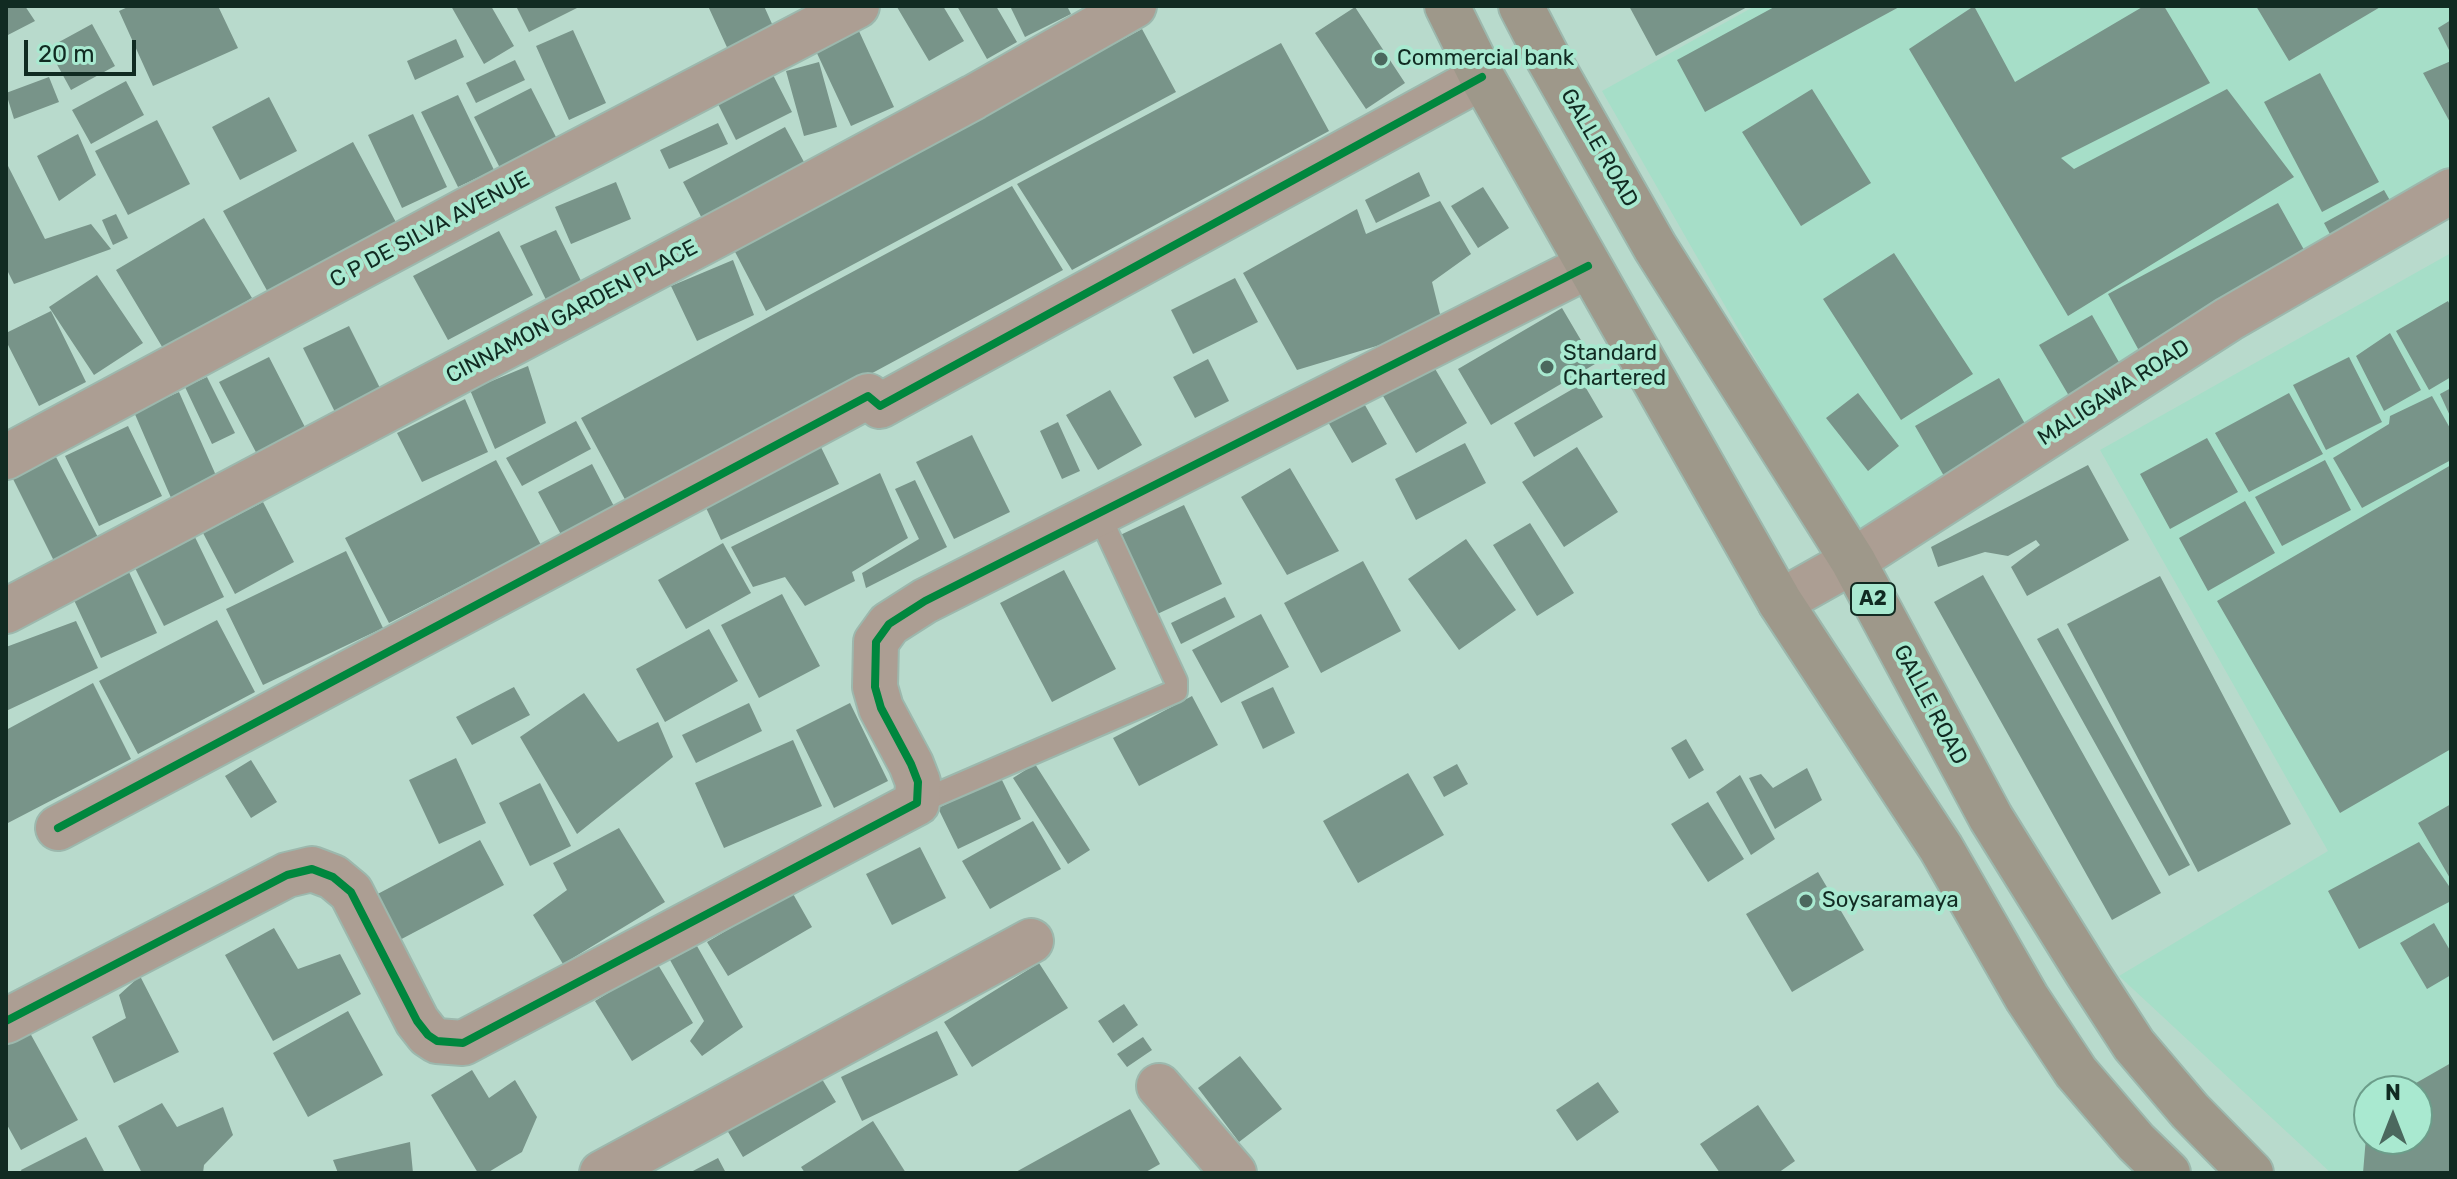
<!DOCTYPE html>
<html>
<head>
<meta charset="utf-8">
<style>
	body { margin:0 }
	#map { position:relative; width:2457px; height:1179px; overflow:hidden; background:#b8dacc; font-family:Rubik,sans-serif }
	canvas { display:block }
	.frame { position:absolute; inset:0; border:8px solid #112b22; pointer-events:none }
	.north { position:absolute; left:2353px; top:1075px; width:80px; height:80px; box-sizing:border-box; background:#a9e9d0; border:2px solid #6c9d8a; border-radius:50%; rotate:0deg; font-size:22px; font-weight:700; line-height:32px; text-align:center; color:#112b22 }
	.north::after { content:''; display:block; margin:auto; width:28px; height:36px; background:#4b685e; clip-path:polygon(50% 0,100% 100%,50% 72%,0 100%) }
	.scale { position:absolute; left:24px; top:40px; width:112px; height:36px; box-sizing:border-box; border:4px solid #112b22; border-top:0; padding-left:10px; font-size:24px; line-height:28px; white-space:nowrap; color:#112b22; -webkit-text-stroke:6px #a9e9d0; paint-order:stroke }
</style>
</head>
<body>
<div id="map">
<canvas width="2457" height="1179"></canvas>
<div class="frame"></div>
<div class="north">N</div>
<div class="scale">20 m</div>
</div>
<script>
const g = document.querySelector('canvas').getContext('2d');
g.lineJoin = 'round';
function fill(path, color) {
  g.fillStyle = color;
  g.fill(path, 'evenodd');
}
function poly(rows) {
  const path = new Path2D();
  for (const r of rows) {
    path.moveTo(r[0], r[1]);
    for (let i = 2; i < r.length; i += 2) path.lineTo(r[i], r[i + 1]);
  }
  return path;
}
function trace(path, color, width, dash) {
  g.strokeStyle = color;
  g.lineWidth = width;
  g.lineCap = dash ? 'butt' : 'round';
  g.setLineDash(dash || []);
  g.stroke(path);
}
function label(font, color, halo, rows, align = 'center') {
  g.font = font + ' Rubik,sans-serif';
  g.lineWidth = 8;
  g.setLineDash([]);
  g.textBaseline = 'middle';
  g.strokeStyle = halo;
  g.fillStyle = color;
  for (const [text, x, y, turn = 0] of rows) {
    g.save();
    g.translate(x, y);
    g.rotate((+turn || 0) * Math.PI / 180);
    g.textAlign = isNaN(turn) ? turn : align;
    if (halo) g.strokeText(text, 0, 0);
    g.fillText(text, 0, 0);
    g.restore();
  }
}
fill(poly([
	[1755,6,2451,6,2451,207,1858,538,1602,91],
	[2451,253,2451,1173,2331,1173,2119,976,2328,851,2100,450],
	[2369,1091,2417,1091,2417,1139,2369,1139]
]), '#a6dec8');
fill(poly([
	[6,6,25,6,35,21,6,36],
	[130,6,218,6,238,48,153,86,119,11],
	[451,6,491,6,514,46,484,64],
	[516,6,581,6,529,32],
	[708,6,764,6,777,35,731,56],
	[943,6,964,41,929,61,897,7],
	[957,6,996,6,1017,42,987,59],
	[1010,6,1067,6,1071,14,1025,37],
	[1629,6,1749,6,1656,56],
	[1776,6,1901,6,1705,112,1677,60],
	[1974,6,2015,82,2144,6,2164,6,2210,83,2061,158,2074,169,2227,89,2294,177,2068,316,1909,49],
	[2256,6,2382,6,2289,61],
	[1355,7,1405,83,1366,109,1315,33],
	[2451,20,2451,54,2438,28],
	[92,24,115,66,71,90,48,48],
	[858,29,894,107,851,126,815,49],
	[1142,29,1176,92,766,311,733,248],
	[573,30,606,103,569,120,536,46],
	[456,39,464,57,415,80,407,61],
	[1281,43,1329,131,1072,270,1017,184],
	[515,60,525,80,476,103,466,83],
	[2451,61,2451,124,2423,73],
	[819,62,837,127,804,136,786,71],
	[772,73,792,112,736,140,716,100],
	[2320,73,2379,182,2322,212,2264,102],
	[49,77,59,102,14,119,6,93],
	[126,81,144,115,91,144,72,110],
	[531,88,557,139,500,168,474,117],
	[1812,89,1871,183,1801,226,1742,132],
	[458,95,494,170,458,187,421,112],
	[269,97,297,151,240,180,212,127],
	[413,114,447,187,402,208,368,135],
	[157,120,190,184,128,215,95,151],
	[718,123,728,144,669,169,660,150],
	[785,127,810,173,707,228,683,182],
	[78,134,96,175,59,201,37,156],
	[353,142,399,228,270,296,223,211],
	[6,162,45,239,91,224,111,249,14,284,6,268],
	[1419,172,1430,196,1376,223,1365,200],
	[616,182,631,219,571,244,555,207],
	[1012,186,1063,270,628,505,581,418],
	[1483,187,1509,228,1478,248,1451,206],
	[2384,190,2400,218,2339,251,2324,223],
	[1440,201,1471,254,1432,282,1443,326,1297,370,1243,273,1357,209,1366,234],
	[2278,203,2313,266,2143,358,2108,294],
	[116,214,128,238,113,245,102,220],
	[204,218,252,298,164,350,116,270],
	[556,230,585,289,549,306,520,246],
	[499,231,533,295,448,340,413,276],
	[1894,253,1973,374,1901,420,1823,299],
	[733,260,754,315,697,341,671,286],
	[97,275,143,343,94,375,49,307],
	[1235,278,1258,322,1193,354,1171,310],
	[2448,301,2451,307,2451,377,2429,390,2396,331],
	[1562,308,1595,364,1491,425,1458,369],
	[51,311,86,382,39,406,6,341,6,333],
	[2092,315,2124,371,2072,401,2039,345],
	[349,326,384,396,338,418,303,348],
	[2390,333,2421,390,2384,411,2356,356],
	[269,357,308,433,259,458,219,382],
	[2349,357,2382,422,2326,450,2293,385],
	[1208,359,1229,401,1195,418,1173,377],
	[528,366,546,423,495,449,470,390],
	[1434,367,1467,423,1416,453,1383,396],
	[207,377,235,433,212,444,185,387],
	[1999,378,2028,429,1944,476,1915,426],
	[1583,383,1603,417,1534,457,1514,423],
	[2451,388,2451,418,2440,394],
	[1110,390,1142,445,1098,470,1066,415],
	[1357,391,1387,444,1352,463,1321,410],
	[179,392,218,480,172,500,134,412],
	[1858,393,1899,446,1868,471,1826,418],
	[2289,393,2323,454,2249,492,2215,433],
	[2432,396,2451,430,2451,460,2362,508,2333,458,2389,424,2390,416],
	[465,399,488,452,422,482,397,433],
	[576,421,591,449,522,486,506,458],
	[1058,422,1080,471,1062,479,1040,431],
	[128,426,162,496,99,526,65,456],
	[972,435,1010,512,954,539,916,462],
	[2207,438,2238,492,2170,529,2140,474],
	[818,441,839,484,721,540,701,497],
	[1465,443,1486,483,1416,520,1395,479],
	[1577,447,1618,512,1564,547,1522,482],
	[56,457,102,545,57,567,13,479],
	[496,460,541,545,389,623,345,538],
	[2325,460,2351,510,2282,546,2255,497],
	[592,464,618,514,565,542,538,492],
	[2088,465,2129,540,2027,596,2011,567,2040,545,2036,540,2008,556,1985,552,1938,567,1931,547],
	[2451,465,2451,749,2340,813,2217,601],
	[1290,468,1339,551,1287,575,1241,497],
	[880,473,908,538,852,572,855,581,805,606,785,577,753,587,731,547],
	[915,480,947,547,866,588,862,573,919,539,895,489],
	[2245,501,2275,553,2208,591,2179,538],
	[263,502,294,562,235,594,203,533],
	[1184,505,1222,584,1153,616,1116,537],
	[1530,523,1574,593,1537,616,1493,545],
	[193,533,224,597,164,626,132,562],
	[1466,539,1516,610,1459,650,1408,579],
	[723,543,751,593,686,629,658,580],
	[346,551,383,628,263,685,226,609],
	[1363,561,1401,631,1321,673,1284,603],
	[1064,570,1116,669,1052,702,1000,603],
	[129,572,157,633,101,658,73,598],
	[1983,575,2161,893,2112,920,1934,602],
	[2160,576,2291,824,2198,872,2067,624],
	[782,594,820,666,759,698,721,625],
	[1225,597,1235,617,1181,644,1171,623],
	[1261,614,1289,667,1221,703,1192,650],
	[217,620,255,692,138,754,99,681],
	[76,621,98,668,6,711,6,647],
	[2058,628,2190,865,2169,876,2037,639],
	[709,629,738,681,665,722,636,669],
	[93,683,131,759,6,824,6,730],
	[514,687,530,715,472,745,456,717],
	[1273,687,1295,733,1263,749,1241,702],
	[584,693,618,742,658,722,673,757,577,834,520,737],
	[1192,696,1218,745,1139,786,1113,738],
	[749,703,762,731,696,763,682,735],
	[850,703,888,781,834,808,796,730],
	[1686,739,1704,770,1689,779,1671,748],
	[793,740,822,806,724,848,695,783],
	[456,758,486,823,439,844,409,780],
	[251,760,277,802,251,818,225,776],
	[1035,764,1090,850,1068,864,1013,778],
	[1457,764,1468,784,1444,797,1433,777],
	[1807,768,1822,800,1775,829,1749,778,1761,774,1773,788],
	[1408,773,1444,835,1358,883,1323,821],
	[1740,775,1775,839,1751,855,1716,792],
	[1001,778,1021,819,958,849,938,808],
	[540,783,571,846,530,866,499,803],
	[1708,802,1744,859,1708,882,1671,824],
	[2451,804,2451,880,2418,823],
	[1033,821,1061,869,990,909,962,861],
	[619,828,665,902,563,964,533,915,567,890,553,863],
	[480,840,504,885,394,943,370,898],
	[2419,842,2451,889,2451,901,2359,949,2328,891],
	[920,847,946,898,892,925,866,874],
	[1818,872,1864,950,1792,992,1746,914],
	[792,892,812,927,728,976,707,942],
	[2434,923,2451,952,2451,975,2427,989,2400,943],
	[274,928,298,969,340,954,361,994,273,1041,225,955],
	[697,946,743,1027,702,1056,690,1041,704,1021,670,960],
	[657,963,693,1023,632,1061,595,1001],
	[1039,963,1068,1008,972,1067,944,1022],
	[140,976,179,1052,114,1083,92,1037,126,1018,119,995],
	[1124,1004,1138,1025,1113,1043,1098,1021],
	[348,1011,383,1075,308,1117,273,1053],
	[937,1031,958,1075,862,1121,841,1077],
	[30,1033,78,1120,21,1150,6,1123,6,1046],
	[1143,1037,1152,1050,1127,1067,1117,1054],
	[1240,1056,1282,1109,1239,1142,1198,1088],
	[2451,1063,2451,1173,2363,1173,2367,1125,2369,1125,2369,1139,2417,1139,2417,1091,2402,1091],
	[814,1066,836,1102,743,1157,721,1120],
	[472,1070,489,1098,515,1080,537,1117,522,1152,487,1173,478,1173,431,1095],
	[1598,1082,1619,1112,1577,1141,1556,1110],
	[162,1103,177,1127,223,1107,233,1135,204,1165,203,1173,142,1173,118,1126],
	[1758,1105,1795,1161,1778,1173,1720,1173,1700,1144],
	[1130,1109,1160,1164,1144,1173,1014,1173],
	[873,1121,906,1173,805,1173,801,1167],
	[86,1137,105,1173,22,1173,21,1170],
	[410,1142,413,1173,338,1173,333,1160],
	[718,1158,726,1173,689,1173]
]), '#789489');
const service = poly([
	[917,803,1176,691,1176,681,1098,513]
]);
const minor = poly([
	[6,457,465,211,857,6],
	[1780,602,1853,561,2229,319,2451,191],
	[6,611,747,219,974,97,1134,6],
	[58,828,868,396,880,406,1482,77],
	[1159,1086,1234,1173],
	[602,1173,1031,941]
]);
const tertiary = poly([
	[6,1021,287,875,312,869,333,877,351,892,417,1021,428,1035,437,1041,463,1043,917,803,918,782,911,764,881,708,875,687,876,642,889,624,925,601,1588,266]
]);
const trunk = poly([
	[1447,6,1482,77,1780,602,1941,848,2027,998,2076,1072,2136,1142,2168,1173],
	[1521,6,1549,60,1655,247,1853,561,1991,818,2088,974,2134,1045,2190,1111,2251,1173]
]);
trace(service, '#9cb8ad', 26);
trace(minor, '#9cb8ad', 48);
trace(tertiary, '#9cb8ad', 48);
trace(trunk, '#9cb8ad', 48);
trace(service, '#ac9e93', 22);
trace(minor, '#ac9e93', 44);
trace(tertiary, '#ac9e93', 44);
trace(trunk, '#9e988a', 44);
trace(poly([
	[58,828,868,396,880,406,1482,77],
	[6,1021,287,875,312,869,333,877,351,892,417,1021,428,1035,437,1041,463,1043,917,803,918,782,911,764,881,708,875,687,876,642,889,624,925,601,1588,266]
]), '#00873e', 8);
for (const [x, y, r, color] of [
	[1381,59,8,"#4b685e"],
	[1547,367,8,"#4b685e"],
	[1806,901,8,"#4b685e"]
]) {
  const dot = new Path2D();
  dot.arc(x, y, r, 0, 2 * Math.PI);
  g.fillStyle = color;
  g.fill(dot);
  trace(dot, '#a9e9d0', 3);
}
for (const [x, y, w] of [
	[1873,599,44]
]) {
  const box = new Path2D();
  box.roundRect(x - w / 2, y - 16, w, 32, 6);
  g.fillStyle = '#a9e9d0';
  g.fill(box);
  trace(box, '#112b22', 2);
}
label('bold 20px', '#112b22', null, [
	["A2",1873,599]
]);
label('22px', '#112b22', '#a9e9d0', [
	["Commercial bank",1397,59],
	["Standard",1563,354],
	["Chartered",1563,379],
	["Soysaramaya",1822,901]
], 'left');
label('22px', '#112b22', '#a9e9d0', [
	["GALLE ROAD",1599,148,60],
	["C P DE SILVA AVENUE",430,230,-28],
	["CINNAMON GARDEN PLACE",572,312,-28],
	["MALIGAWA ROAD",2114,393,-33],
	["GALLE ROAD",1930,705,62]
]);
</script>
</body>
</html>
